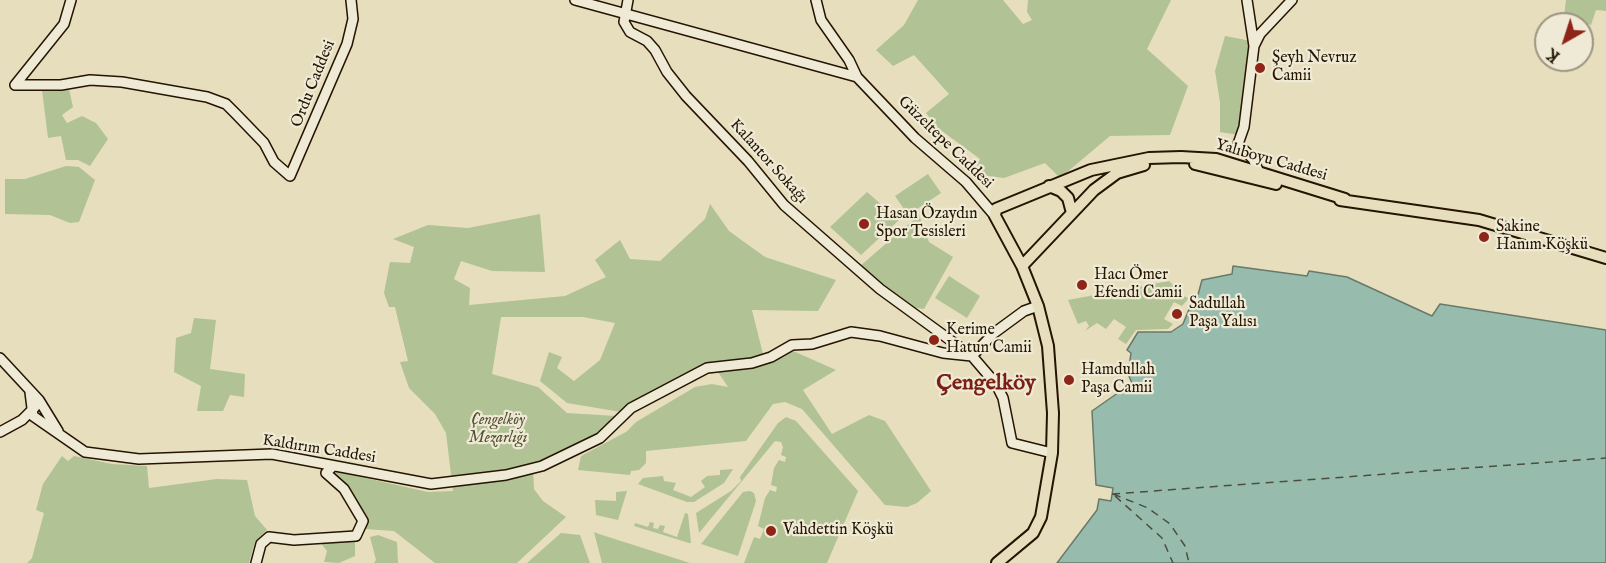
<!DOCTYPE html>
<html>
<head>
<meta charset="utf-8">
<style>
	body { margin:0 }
	#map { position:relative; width:1606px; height:563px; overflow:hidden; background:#e7debe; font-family:"IM FELL English",serif }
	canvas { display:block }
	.north { position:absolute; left:1534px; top:12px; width:60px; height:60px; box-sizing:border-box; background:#efead5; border:2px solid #9e9480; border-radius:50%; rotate:219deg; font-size:16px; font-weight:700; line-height:24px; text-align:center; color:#241400 }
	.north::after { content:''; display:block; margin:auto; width:21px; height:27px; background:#8f2418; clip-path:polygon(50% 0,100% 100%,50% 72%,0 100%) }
</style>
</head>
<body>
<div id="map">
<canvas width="1606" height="563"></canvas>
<div class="north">K</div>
</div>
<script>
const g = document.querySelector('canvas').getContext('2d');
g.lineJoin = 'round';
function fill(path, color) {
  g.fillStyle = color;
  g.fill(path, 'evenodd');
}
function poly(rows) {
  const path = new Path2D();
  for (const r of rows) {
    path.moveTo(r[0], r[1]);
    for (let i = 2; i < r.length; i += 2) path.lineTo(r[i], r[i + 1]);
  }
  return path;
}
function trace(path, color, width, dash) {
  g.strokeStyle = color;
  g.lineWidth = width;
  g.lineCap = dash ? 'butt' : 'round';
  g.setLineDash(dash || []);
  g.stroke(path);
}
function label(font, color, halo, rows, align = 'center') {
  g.font = font + ' "IM FELL English",serif';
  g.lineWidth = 4.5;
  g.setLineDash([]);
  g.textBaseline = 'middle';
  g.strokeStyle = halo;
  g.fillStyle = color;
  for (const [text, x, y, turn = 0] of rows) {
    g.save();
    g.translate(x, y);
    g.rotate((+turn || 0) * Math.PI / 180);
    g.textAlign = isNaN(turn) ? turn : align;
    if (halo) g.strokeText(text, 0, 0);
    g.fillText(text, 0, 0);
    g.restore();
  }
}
fill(poly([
	[918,0,1003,0,1023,24,1032,20,1027,12,1028,0,1171,0,1147,49,1188,86,1170,135,1110,136,1060,178,1045,163,1004,178,973,174,980,159,938,128,926,113,949,94,914,55,893,66,876,50,904,25],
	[1566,0,1606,0,1606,11,1596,10,1591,25,1564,17],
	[1225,36,1251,41,1239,135,1220,132,1220,102,1215,71],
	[69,89,73,107,62,115,67,123,82,116,96,123,108,139,90,166,78,160,66,160,61,136,48,138,42,90],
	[66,166,79,167,95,180,79,222,70,223,50,215,5,214,5,179,25,179],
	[928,174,941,193,908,215,895,196],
	[867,192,899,220,861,255,830,227],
	[710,204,729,231,765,257,836,280,818,311,752,310,764,358,791,350,836,370,803,390,832,434,869,415,885,421,931,491,917,503,907,507,885,505,802,409,785,402,773,404,746,441,646,451,646,463,639,470,631,471,630,475,578,470,581,456,626,432,636,422,695,387,712,384,728,387,716,369,621,412,567,403,540,381,549,352,562,357,557,368,574,381,600,360,615,323,583,317,501,317,492,374,538,387,567,413,616,416,597,434,557,453,533,469,534,489,543,501,566,517,517,563,435,563,394,531,365,529,353,499,325,469,428,492,453,491,446,433,435,414,409,388,400,362,408,361,395,307,389,307,384,293,390,262,410,263,414,247,393,239,428,225,468,228,540,214,545,272,492,271,461,261,454,279,470,288,469,305,565,296,606,277,595,260,620,240,630,259,660,261,705,219],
	[919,215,929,242,953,257,924,309,910,307,859,267],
	[949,276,980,296,967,318,935,298],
	[1169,281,1175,287,1174,293,1189,298,1182,306,1174,302,1164,319,1173,324,1168,329,1136,330,1126,344,1118,339,1126,327,1114,319,1106,329,1097,323,1085,331,1089,326,1086,321,1078,324,1068,300],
	[194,318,216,320,210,369,245,374,244,397,230,395,223,411,197,411,201,386,174,372,176,338,191,333],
	[786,417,796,421,858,491,827,563,744,563,754,537,760,539,764,529,758,526,765,498,770,490,776,492,777,487,771,485,774,468,779,460,785,462,786,457,781,455,783,447,781,442,775,441,699,533,696,513,731,491,741,481,740,477,778,423],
	[62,456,68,461,74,456,112,464,147,466,149,488,217,479,247,480,255,516,267,530,255,542,249,563,27,563,32,558,44,513,36,510,43,484],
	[733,469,724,483,694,502,687,502,638,484,643,478,663,476,664,481,676,483,673,490,691,497,705,487,701,481,707,476,720,475,720,470],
	[627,491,618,520,596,515,595,500,616,501,616,492],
	[750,491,754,493,756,501,738,556,701,544,743,492],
	[685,513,688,514,691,543,689,543,634,526,635,523,648,527,650,522,654,523,653,528,658,529,660,525,665,526,663,532,677,537],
	[594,532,599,534,690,563,602,563],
	[561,533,580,535,590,563,527,563],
	[378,535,397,542,398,563,374,563,376,560,370,537],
	[355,539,355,556,339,563,324,562,327,551,318,540,338,542]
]), '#b1c295');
const water = poly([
	[1233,266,1307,276,1309,271,1347,277,1432,316,1440,304,1606,330,1606,563,1057,563,1097,510,1099,499,1111,501,1113,488,1096,485,1092,411,1132,383,1128,374,1131,353,1127,350,1138,332,1171,332,1183,324,1192,302,1196,302,1202,280,1232,274,1233,266]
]);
fill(water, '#97bcae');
trace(water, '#697968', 1.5);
trace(poly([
	[1112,494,1606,458],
	[1113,494,1148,508,1170,524,1185,546,1189,563],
	[1115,496,1162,538,1173,563]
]), '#4c4f3d', 1.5, [8, 6]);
const secondary = poly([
	[575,0,857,77],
	[628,0,624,22,630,32,647,41,655,50,667,72,686,96,748,161,784,205,880,289,972,356,996,384,1003,398,1012,443,1052,453],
	[816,0,821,20,849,60,857,77,915,138,966,182,995,216],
	[1247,0,1254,46],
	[15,85,61,85,90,80,122,82,207,97,226,104,236,114,264,143,274,162,290,176,347,44,353,19,351,0],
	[15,85,64,24,71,0],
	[1258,170,1253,159,1238,144,1244,127,1254,46,1260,34,1292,0],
	[972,356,994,333,1024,311,1038,306],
	[0,358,39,400,58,431],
	[30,392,33,416,85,452,139,459,272,454,431,484,506,475,542,466,600,438,631,408,707,368,752,363,771,357,792,345,812,344,851,332,880,336,943,353,972,356],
	[0,432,22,420,35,407],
	[256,563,261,544,269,537,294,540,356,536,363,521,344,489,326,473,333,466]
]);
const primary = poly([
	[1195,164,1276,184],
	[1049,186,1061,191,1068,198,1072,213],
	[1340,200,1479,220,1606,258],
	[1022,266,1094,190,1117,173,1144,165],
	[997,563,1033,533,1041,517,1052,453,1053,413,1048,346,1038,306,1022,266,995,216,996,209,1091,170,1149,158,1181,157,1216,159,1345,199]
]);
trace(secondary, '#241400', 12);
trace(primary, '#241400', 14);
trace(secondary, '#efead5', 9);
trace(primary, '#e7debe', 10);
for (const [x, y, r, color] of [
	[1260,68,6,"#8f2418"],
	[864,224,6,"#8f2418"],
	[1484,237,6,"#8f2418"],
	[1082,285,6,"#8f2418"],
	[1177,314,6,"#8f2418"],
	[934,340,6,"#8f2418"],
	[1069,380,6,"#8f2418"],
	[771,531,6,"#8f2418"]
]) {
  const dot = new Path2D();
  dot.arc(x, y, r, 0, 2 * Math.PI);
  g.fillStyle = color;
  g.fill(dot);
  trace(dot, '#efead5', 2);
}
label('16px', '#241400', '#efead5', [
	["Şeyh Nevruz",1272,59],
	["Camii",1272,77],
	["Hasan Özaydın",876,215],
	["Spor Tesisleri",876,233],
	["Sakine",1496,228],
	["Hanım Köşkü",1496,246],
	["Hacı Ömer",1094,276],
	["Efendi Camii",1094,294],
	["Sadullah",1189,305],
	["Paşa Yalısı",1189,323],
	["Kerime",946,331],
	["Hatun Camii",946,349],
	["Hamdullah",1081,371],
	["Paşa Camii",1081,389],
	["Vahdettin Köşkü",783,531]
], 'left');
label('16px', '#241400', '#efead5', [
	["Ordu Caddesi",314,84,-68],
	["Güzeltepe Caddesi",945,143,44],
	["Yalıboyu Caddesi",1271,161,16],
	["Kalantor Sokağı",768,162,48],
	["Kaldırım Caddesi",319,450,9]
]);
label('italic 16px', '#555134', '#efead5', [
	["Çengelköy",498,421],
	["Mezarlığı",498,439]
]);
label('bold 22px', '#7a1f14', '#efead5', [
	["Çengelköy",986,384]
]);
</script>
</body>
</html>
